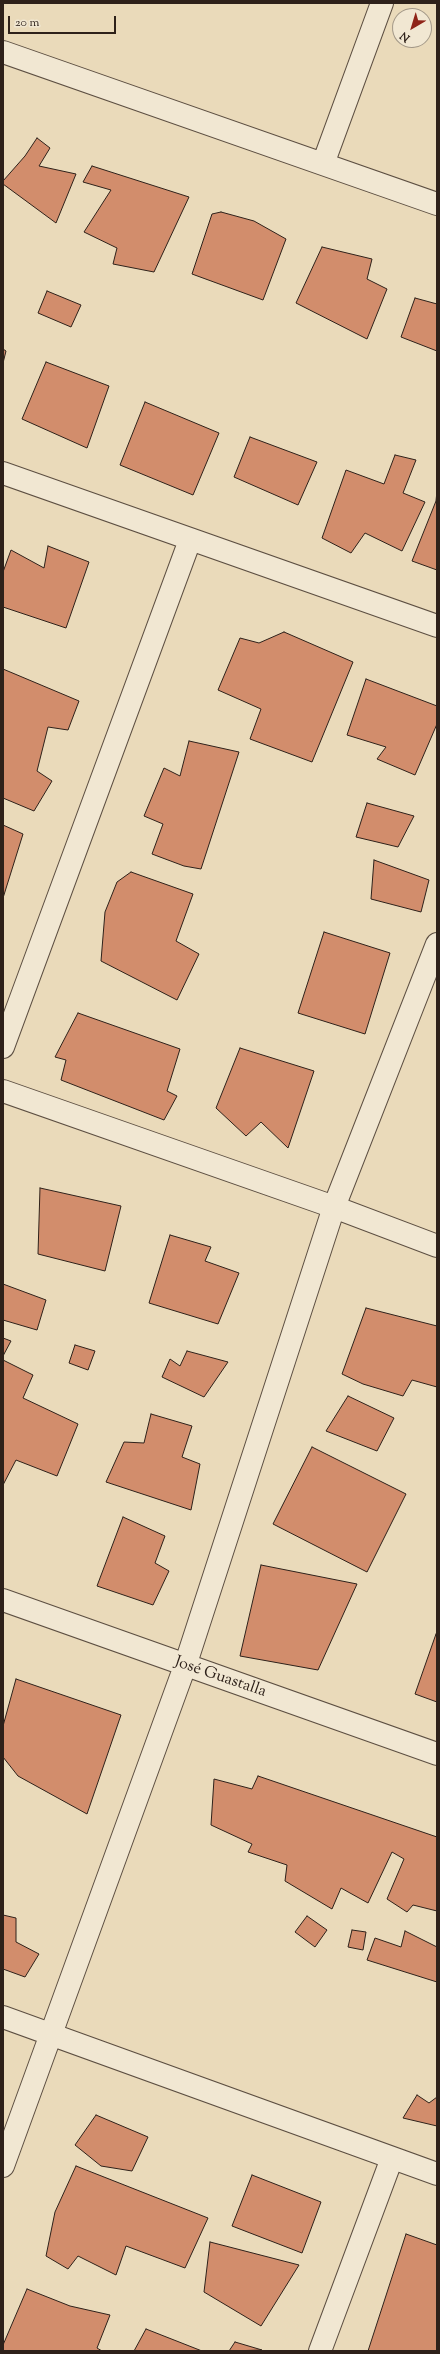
<!DOCTYPE html>
<html>
<head>
<meta charset="utf-8">
<style>
	body { margin:0 }
	#map { position:relative; width:440px; height:2354px; overflow:hidden; background:#eadaba; font-family:"Sorts Mill Goudy",serif }
	canvas { display:block }
	.frame { position:absolute; inset:0; border:4px solid #2e211a; pointer-events:none }
	.north { position:absolute; left:392px; top:8px; width:40px; height:40px; box-sizing:border-box; background:#f1e7d2; border:1px solid #a39888; border-radius:50%; rotate:218deg; font-size:11px; font-weight:700; line-height:16px; text-align:center; color:#2e211a }
	.north::after { content:''; display:block; margin:auto; width:14px; height:18px; background:#8f2418; clip-path:polygon(50% 0,100% 100%,50% 72%,0 100%) }
	.scale { position:absolute; left:8px; top:16px; width:108px; height:18px; box-sizing:border-box; border:2px solid #2e211a; border-top:0; padding-left:5px; font-size:12px; line-height:14px; white-space:nowrap; color:#2e211a; -webkit-text-stroke:3px #f1e7d2; paint-order:stroke }
</style>
</head>
<body>
<div id="map">
<canvas width="440" height="2354"></canvas>
<div class="frame"></div>
<div class="north">N</div>
<div class="scale">20 m</div>
</div>
<script>
const g = document.querySelector('canvas').getContext('2d');
g.lineJoin = 'round';
function fill(path, color) {
  g.fillStyle = color;
  g.fill(path, 'evenodd');
}
function poly(rows) {
  const path = new Path2D();
  for (const r of rows) {
    path.moveTo(r[0], r[1]);
    for (let i = 2; i < r.length; i += 2) path.lineTo(r[i], r[i + 1]);
  }
  return path;
}
function trace(path, color, width, dash) {
  g.strokeStyle = color;
  g.lineWidth = width;
  g.lineCap = dash ? 'butt' : 'round';
  g.setLineDash(dash || []);
  g.stroke(path);
}
function label(font, color, halo, rows, align = 'center') {
  g.font = font + ' "Sorts Mill Goudy",serif';
  g.lineWidth = 3;
  g.setLineDash([]);
  g.textBaseline = 'middle';
  g.strokeStyle = halo;
  g.fillStyle = color;
  for (const [text, x, y, turn = 0] of rows) {
    g.save();
    g.translate(x, y);
    g.rotate((+turn || 0) * Math.PI / 180);
    g.textAlign = isNaN(turn) ? turn : align;
    if (halo) g.strokeText(text, 0, 0);
    g.fillText(text, 0, 0);
    g.restore();
  }
}
const building = poly([
	[37,138,50,148,39,166,76,174,56,223,3,184,3,181,25,156,37,138],
	[92,166,189,197,154,272,113,264,117,248,84,232,111,190,83,182,92,166],
	[221,212,254,221,286,239,263,300,192,274,212,214,221,212],
	[322,247,372,259,367,279,387,289,367,339,296,303,322,247],
	[47,291,81,305,71,327,38,313,47,291],
	[415,298,437,304,437,351,401,337,415,298],
	[3,349,6,351,3,363,3,349],
	[46,362,109,386,87,448,22,419,46,362],
	[145,402,219,433,193,495,120,465,145,402],
	[250,437,317,462,298,505,234,477,250,437],
	[395,455,416,460,403,493,425,502,402,551,365,533,351,553,322,538,346,470,384,484,395,455],
	[437,491,437,570,412,561,436,501,437,491],
	[48,546,89,562,66,628,3,607,3,572,11,550,44,568,48,546],
	[284,632,353,662,312,762,250,739,261,709,218,690,240,638,259,643,284,632],
	[3,669,79,701,68,730,48,727,37,771,52,781,34,811,3,798,3,669],
	[366,679,437,706,437,724,415,775,377,759,386,747,347,735,366,679],
	[189,741,239,752,201,869,184,866,152,854,163,824,144,816,164,768,180,776,189,741],
	[367,803,414,816,398,847,356,837,367,803],
	[3,825,23,834,3,898,3,825],
	[374,860,429,880,421,912,371,899,374,860],
	[131,872,193,894,176,941,199,954,177,1000,101,961,105,912,117,882,131,872],
	[324,932,390,953,365,1034,298,1013,324,932],
	[78,1013,180,1049,167,1091,177,1096,164,1120,61,1080,66,1060,55,1057,78,1013],
	[240,1048,314,1071,288,1148,261,1122,246,1136,216,1108,240,1048],
	[40,1188,121,1206,105,1271,38,1254,40,1188],
	[170,1235,211,1247,205,1261,239,1273,218,1324,149,1303,170,1235],
	[3,1284,46,1300,37,1330,3,1320,3,1284],
	[366,1308,437,1326,437,1387,412,1380,403,1396,363,1384,342,1374,366,1308],
	[3,1338,11,1341,3,1356,3,1338],
	[75,1345,95,1351,88,1370,69,1363,75,1345],
	[187,1351,228,1362,204,1397,162,1377,170,1359,180,1366,187,1351],
	[3,1360,33,1375,23,1398,78,1424,57,1476,16,1460,3,1485,3,1360],
	[348,1396,394,1418,377,1451,326,1431,348,1396],
	[151,1414,192,1426,182,1457,200,1464,191,1510,106,1482,124,1442,144,1443,151,1414],
	[312,1447,406,1494,367,1572,273,1524,312,1447],
	[123,1517,165,1536,155,1563,169,1571,153,1605,97,1586,123,1517],
	[261,1565,357,1584,318,1670,240,1656,261,1565],
	[436,1634,437,1634,437,1702,415,1694,436,1634],
	[16,1679,121,1715,87,1814,18,1776,3,1757,3,1726,16,1679],
	[258,1776,437,1837,437,1911,413,1905,407,1912,387,1899,404,1859,392,1852,368,1903,341,1888,332,1909,285,1881,287,1865,248,1852,252,1844,211,1825,214,1779,252,1789,258,1776],
	[3,1915,16,1918,16,1942,39,1954,25,1977,3,1969,3,1915],
	[307,1916,327,1930,315,1947,295,1932,307,1916],
	[352,1930,366,1932,363,1950,348,1947,352,1930],
	[405,1931,437,1947,437,1982,367,1960,375,1938,401,1947,405,1931],
	[417,2095,429,2103,437,2097,437,2126,403,2118,417,2095],
	[96,2115,148,2137,132,2171,101,2166,75,2145,96,2115],
	[76,2166,208,2218,185,2268,126,2246,116,2275,78,2256,68,2269,46,2256,55,2212,76,2166],
	[252,2175,321,2202,302,2253,232,2226,252,2175],
	[406,2234,437,2245,437,2351,368,2351,406,2234],
	[210,2242,299,2265,261,2326,204,2292,210,2242],
	[27,2289,70,2306,110,2315,97,2348,102,2351,3,2351,3,2345,27,2289],
	[146,2329,202,2351,134,2351,146,2329],
	[235,2342,262,2350,229,2351,235,2342]
]);
fill(building, '#d28d6c');
trace(building, '#2e211a', 1);
const minor = poly([
	[3,52,437,204],
	[323,164,382,3],
	[3,473,437,626],
	[3,1047,190,540],
	[3,1091,334,1207,437,1246],
	[3,1600,437,1754],
	[3,2017,437,2174],
	[3,2166,185,1666,334,1207,437,944],
	[320,2351,392,2158]
]);
trace(minor, '#5d4f42', 24);
trace(minor, '#f1e7d2', 22);
label('16px', '#2e211a', '#f1e7d2', [
	["José Guastalla",220,1678,19]
]);
</script>
</body>
</html>
